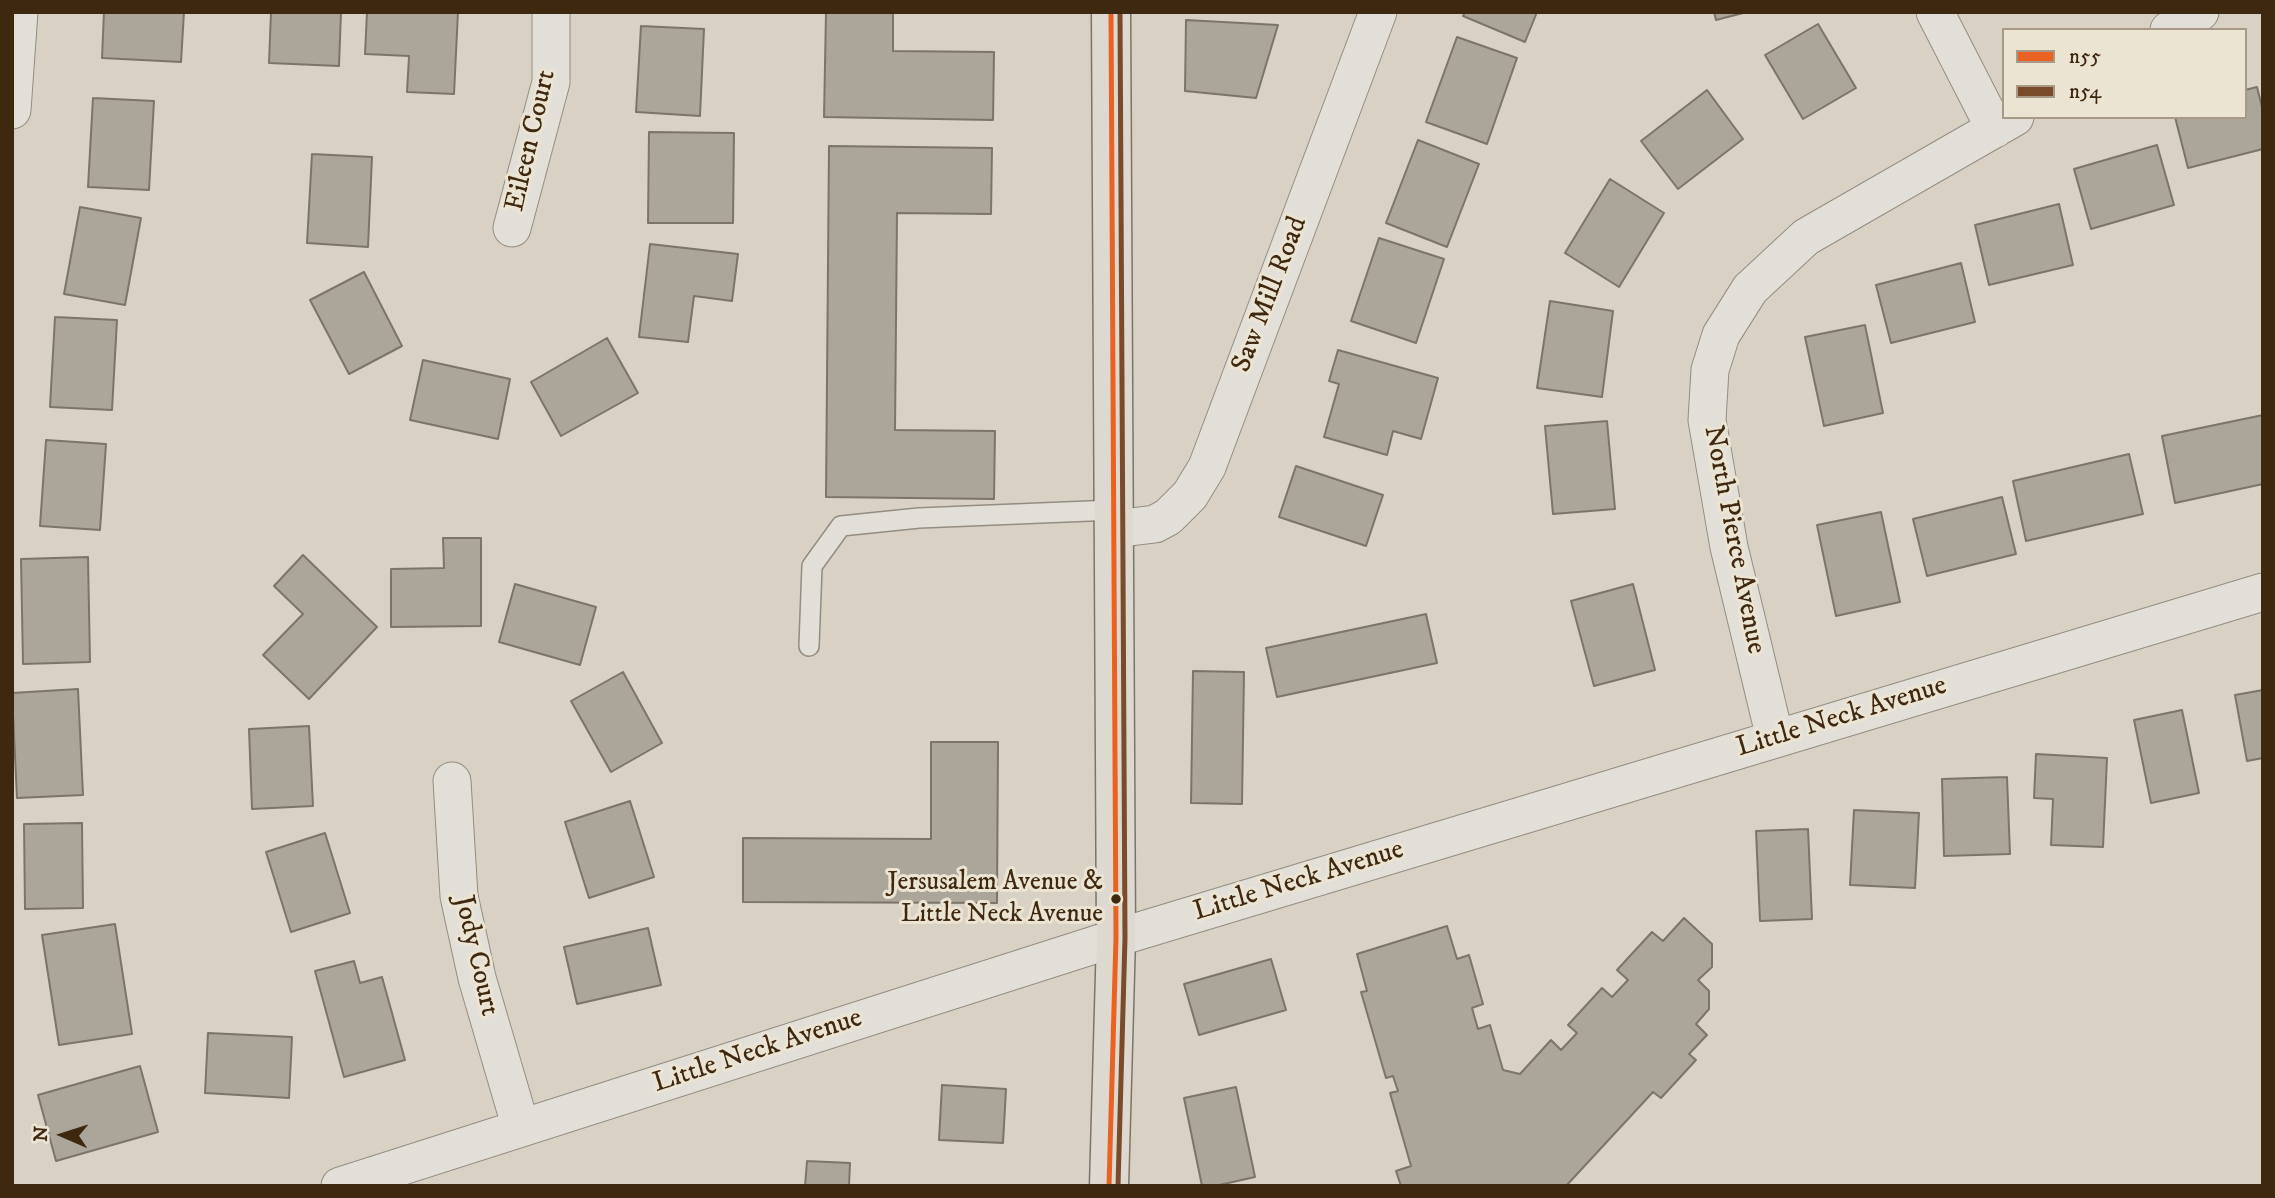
<!DOCTYPE html>
<html>
<head>
<meta charset="utf-8">
<style>
	body { margin:0 }
	#map { position:relative; width:2275px; height:1198px; overflow:hidden; background:#d9d2c4; font-family:"IM FELL DW Pica",serif }
	canvas { display:block }
	.frame { position:absolute; inset:0; border:14px solid #3f2810; pointer-events:none }
	.legend { position:absolute; left:2002px; top:28px; width:245px; height:91px; box-sizing:border-box; background:#ece4d3; border:2px solid #a79985; margin:0; padding:9px 12px; list-style:none; font-size:21px; color:#3f2810 }
	.legend li { display:flex; align-items:center; gap:14px; height:35px }
	.legend b { width:35px; border:2px solid #a79985 }
	.north { position:absolute; left:28px; top:1100px; width:70px; height:70px; -webkit-text-stroke:5px #ece4d3; paint-order:stroke; rotate:273deg; font-size:19px; font-weight:700; line-height:28px; text-align:center; color:#3f2810 }
	.north::after { content:''; display:block; margin:auto; width:24px; height:32px; background:#3f2810; clip-path:polygon(50% 0,100% 100%,50% 72%,0 100%) }
</style>
</head>
<body>
<div id="map">
<canvas width="2275" height="1198"></canvas>
<div class="frame"></div>
<ul class="legend">
<li><b style="height:9px;background:#e96221"></b>n55</li>
<li><b style="height:9px;background:#7a4b2a"></b>n54</li>
</ul>
<div class="north">N</div>
</div>
<script>
const g = document.querySelector('canvas').getContext('2d');
g.lineJoin = 'round';
function fill(path, color) {
  g.fillStyle = color;
  g.fill(path, 'evenodd');
}
function poly(rows) {
  const path = new Path2D();
  for (const r of rows) {
    path.moveTo(r[0], r[1]);
    for (let i = 2; i < r.length; i += 2) path.lineTo(r[i], r[i + 1]);
  }
  return path;
}
function trace(path, color, width, dash) {
  g.strokeStyle = color;
  g.lineWidth = width;
  g.lineCap = dash ? 'butt' : 'round';
  g.setLineDash(dash || []);
  g.stroke(path);
}
function label(font, color, halo, rows, align = 'center') {
  g.font = font + ' "IM FELL DW Pica",serif';
  g.lineWidth = 6;
  g.setLineDash([]);
  g.textBaseline = 'middle';
  g.strokeStyle = halo;
  g.fillStyle = color;
  for (const [text, x, y, turn = 0] of rows) {
    g.save();
    g.translate(x, y);
    g.rotate((+turn || 0) * Math.PI / 180);
    g.textAlign = isNaN(turn) ? turn : align;
    if (halo) g.strokeText(text, 0, 0);
    g.fillText(text, 0, 0);
    g.restore();
  }
}
const building = poly([
	[104,12,184,12,181,62,102,58,104,12],
	[271,12,341,12,339,66,269,63,271,12],
	[367,12,458,12,454,94,407,92,409,56,365,54,367,12],
	[826,12,893,12,893,51,994,52,993,120,824,117,826,12],
	[1465,12,1537,12,1525,42,1463,16,1465,12],
	[1714,12,1747,12,1716,20,1714,12],
	[1186,20,1278,25,1256,98,1185,91,1186,20],
	[1818,24,1856,88,1803,119,1765,55,1818,24],
	[641,26,704,29,700,116,636,112,641,26],
	[1457,37,1517,58,1487,144,1426,122,1457,37],
	[2257,87,2263,111,2263,149,2188,168,2175,117,2245,117,2245,90,2257,87],
	[1707,90,1743,139,1678,189,1641,141,1707,90],
	[93,98,154,101,149,190,88,187,93,98],
	[649,132,734,133,733,223,648,223,649,132],
	[1418,140,1479,164,1447,247,1386,223,1418,140],
	[2157,145,2174,205,2091,229,2074,169,2157,145],
	[829,146,992,148,991,214,897,213,895,430,995,431,994,499,826,497,829,146],
	[312,154,372,157,368,247,307,243,312,154],
	[1610,179,1664,213,1619,287,1565,253,1610,179],
	[2059,204,2073,265,1989,285,1975,225,2059,204],
	[80,207,141,218,125,305,64,294,80,207],
	[1379,238,1444,259,1416,343,1351,321,1379,238],
	[650,244,738,254,732,301,694,296,688,342,639,337,650,244],
	[1961,263,1975,322,1891,343,1876,285,1961,263],
	[364,272,402,346,349,374,310,300,364,272],
	[1550,301,1613,311,1602,397,1537,388,1550,301],
	[55,317,117,320,112,410,50,407,55,317],
	[1865,325,1883,413,1824,426,1805,337,1865,325],
	[607,338,638,393,561,436,531,382,607,338],
	[1338,350,1438,378,1421,439,1393,431,1387,455,1324,437,1339,384,1329,381,1338,350],
	[423,360,510,379,498,439,410,420,423,360],
	[2263,415,2263,484,2175,503,2162,436,2263,415],
	[1607,421,1615,509,1553,514,1545,426,1607,421],
	[46,440,106,444,100,530,40,526,46,440],
	[2129,454,2143,514,2026,541,2013,481,2129,454],
	[1296,466,1383,495,1366,546,1279,517,1296,466],
	[2002,497,2016,554,1927,576,1913,519,2002,497],
	[1881,512,1900,602,1836,616,1817,525,1881,512],
	[443,538,481,538,481,626,391,627,391,569,444,568,443,538],
	[303,555,377,627,309,699,263,655,303,614,274,586,303,555],
	[88,557,90,662,23,664,21,559,88,557],
	[515,584,596,607,580,665,499,642,515,584],
	[1633,584,1655,670,1594,686,1571,601,1633,584],
	[1426,614,1437,663,1277,697,1266,648,1426,614],
	[1193,671,1244,672,1242,804,1191,803,1193,671],
	[623,672,662,743,611,772,571,701,623,672],
	[78,689,83,795,17,798,12,693,78,689],
	[2263,690,2263,758,2247,761,2235,695,2263,690],
	[2182,710,2199,793,2151,803,2134,720,2182,710],
	[309,726,313,806,252,809,249,729,309,726],
	[931,742,998,742,997,903,743,902,743,838,931,839,931,742],
	[2036,754,2107,758,2103,847,2051,845,2053,799,2034,798,2036,754],
	[2007,777,2010,854,1944,856,1942,779,2007,777],
	[630,801,654,877,589,898,565,822,630,801],
	[1854,810,1919,813,1915,888,1850,885,1854,810],
	[82,823,83,908,25,909,24,824,82,823],
	[1808,829,1812,919,1760,921,1756,831,1808,829],
	[325,833,350,913,291,932,266,852,325,833],
	[1684,918,1712,944,1712,967,1698,980,1709,991,1709,1009,1696,1024,1707,1035,1689,1054,1696,1060,1661,1098,1653,1092,1566,1186,1401,1186,1396,1171,1411,1166,1390,1093,1398,1091,1393,1076,1386,1078,1361,992,1367,991,1357,954,1447,926,1457,959,1469,955,1483,1004,1472,1008,1478,1029,1490,1025,1503,1070,1520,1074,1551,1040,1561,1050,1577,1033,1568,1025,1602,988,1612,997,1628,980,1617,970,1652,932,1663,941,1684,918],
	[115,924,132,1034,59,1045,42,935,115,924],
	[648,928,661,985,577,1004,564,947,648,928],
	[1271,959,1286,1010,1199,1035,1184,984,1271,959],
	[354,961,360,983,382,977,405,1060,344,1077,315,971,354,961],
	[208,1033,292,1037,289,1098,205,1093,208,1033],
	[140,1066,158,1132,56,1161,38,1095,140,1066],
	[942,1085,1006,1089,1003,1143,939,1140,942,1085],
	[1236,1087,1255,1177,1215,1186,1202,1186,1184,1098,1236,1087],
	[807,1161,850,1163,849,1186,805,1186,807,1161]
]);
fill(building, '#aba59a');
trace(building, '#7c7469', 2);
const lane = poly([
	[809,646,812,566,841,526,919,518,1114,510]
]);
const street = poly([
	[1935,12,1995,129],
	[2169,30,2200,12],
	[12,110,19,12],
	[512,228,551,82,551,12],
	[1114,529,1155,524,1168,517,1190,495,1207,467,1378,12],
	[1775,738,1729,547,1707,420,1710,370,1721,335,1750,289,1806,237,2015,117],
	[452,781,459,896,477,978,521,1128],
	[340,1186,1116,938,2263,592]
]);
const primary = poly([
	[1109,1186,1116,938,1111,12]
]);
trace(lane, '#938c81', 22);
trace(street, '#938c81', 39);
trace(primary, '#7c7469', 41);
trace(lane, '#e2dfd8', 19);
trace(street, '#e2dfd8', 37);
trace(primary, '#ddd9d1', 38);
trace(poly([
	[1109,1186,1116,938,1111,12]
]), '#e96221', 5);
trace(poly([
	[1118,1186,1125,938,1120,12]
]), '#7a4b2a', 5);
for (const [x, y, r, color] of [
	[1116,899,6,"#3f2810"]
]) {
  const dot = new Path2D();
  dot.arc(x, y, r, 0, 2 * Math.PI);
  g.fillStyle = color;
  g.fill(dot);
  trace(dot, '#ece4d3', 2.5);
}
label('26px', '#3f2810', '#ece4d3', [
	["Jersusalem Avenue &",1103,884],
	["Little Neck Avenue",1103,916]
], 'right');
label('28px', '#3f2810', '#ece4d3', [
	["Eileen Court",532,141,-77],
	["Saw Mill Road",1271,295,-69],
	["North Pierce Avenue",1733,540,79],
	["Little Neck Avenue",1842,718,-17],
	["Little Neck Avenue",1299,882,-17],
	["Jody Court",475,956,77],
	["Little Neck Avenue",758,1052,-18]
]);
</script>
</body>
</html>
